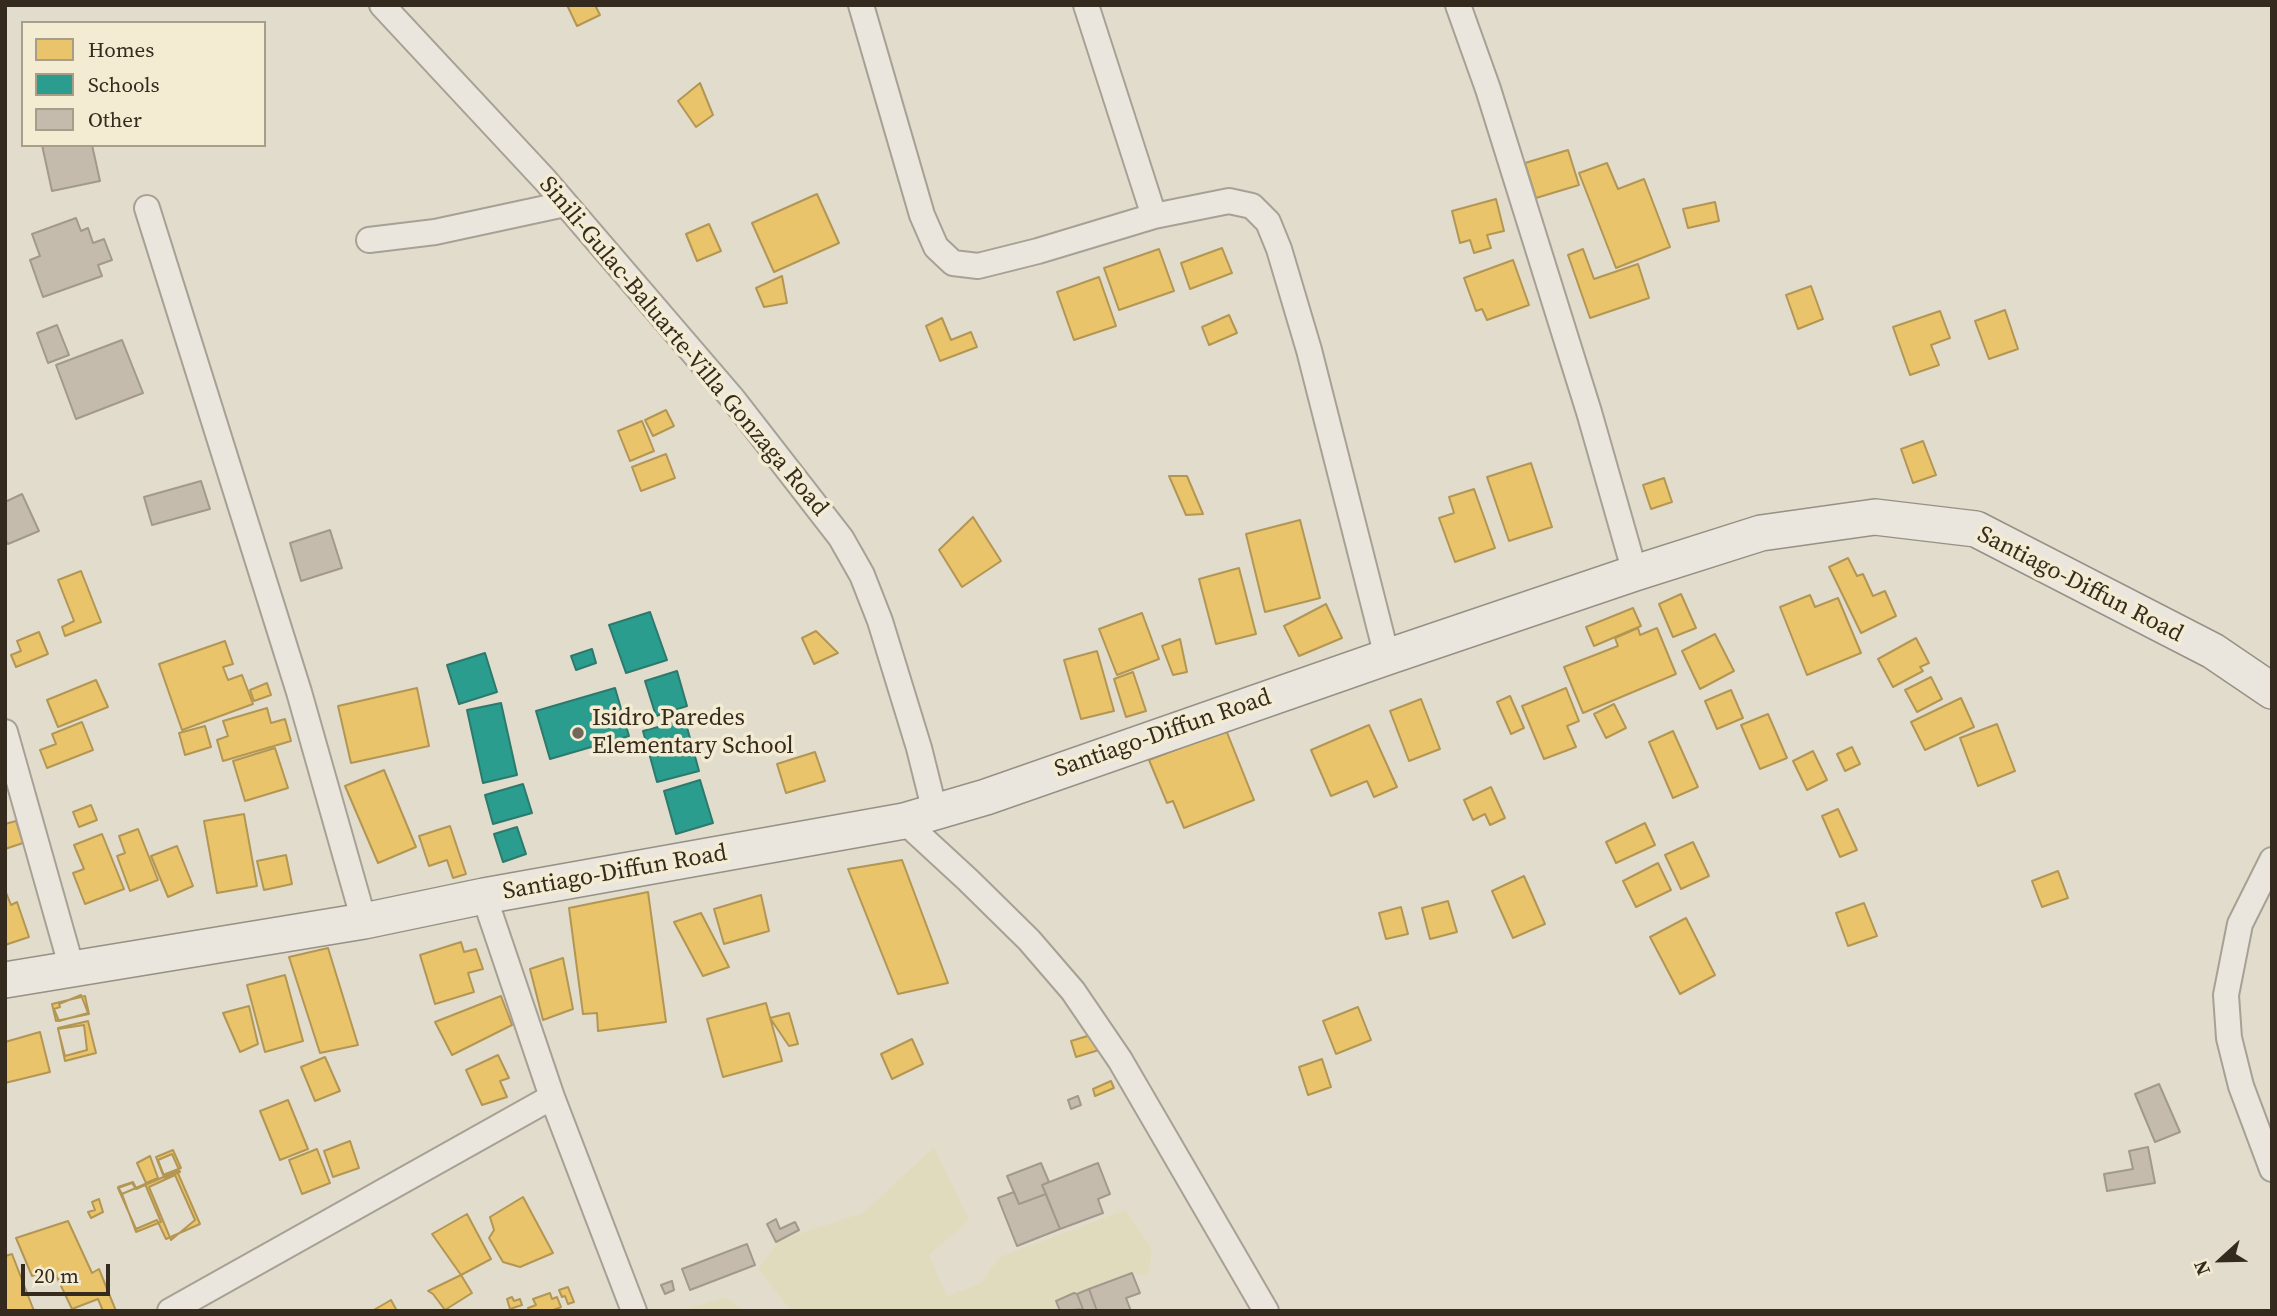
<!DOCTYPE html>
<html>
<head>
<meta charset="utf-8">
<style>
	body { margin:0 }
	#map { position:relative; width:2277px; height:1316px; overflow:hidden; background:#e2dccc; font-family:"Source Serif 4",serif }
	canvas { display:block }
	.frame { position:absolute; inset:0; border:7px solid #342a1e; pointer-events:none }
	.legend { position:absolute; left:21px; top:21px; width:245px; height:126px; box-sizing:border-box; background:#f3ebd2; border:2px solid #a79e8a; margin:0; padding:9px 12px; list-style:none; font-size:21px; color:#342a1e }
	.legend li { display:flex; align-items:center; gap:14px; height:35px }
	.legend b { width:35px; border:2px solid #a79e8a }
	.north { position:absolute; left:2186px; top:1225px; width:70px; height:70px; -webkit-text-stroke:5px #f3ebd2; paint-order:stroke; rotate:248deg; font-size:19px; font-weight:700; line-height:28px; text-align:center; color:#342a1e }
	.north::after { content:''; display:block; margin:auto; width:24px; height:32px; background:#342a1e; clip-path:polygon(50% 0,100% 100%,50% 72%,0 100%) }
	.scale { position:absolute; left:21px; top:1264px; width:89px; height:32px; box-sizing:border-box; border:4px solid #342a1e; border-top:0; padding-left:9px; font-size:21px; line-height:24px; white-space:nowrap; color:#342a1e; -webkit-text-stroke:5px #f3ebd2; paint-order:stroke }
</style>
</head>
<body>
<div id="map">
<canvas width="2277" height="1316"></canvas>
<div class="frame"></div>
<ul class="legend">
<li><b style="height:19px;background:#e9c46a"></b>Homes</li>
<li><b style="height:19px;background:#2a9d8f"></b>Schools</li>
<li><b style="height:19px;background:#c5bbad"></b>Other</li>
</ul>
<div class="north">N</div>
<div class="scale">20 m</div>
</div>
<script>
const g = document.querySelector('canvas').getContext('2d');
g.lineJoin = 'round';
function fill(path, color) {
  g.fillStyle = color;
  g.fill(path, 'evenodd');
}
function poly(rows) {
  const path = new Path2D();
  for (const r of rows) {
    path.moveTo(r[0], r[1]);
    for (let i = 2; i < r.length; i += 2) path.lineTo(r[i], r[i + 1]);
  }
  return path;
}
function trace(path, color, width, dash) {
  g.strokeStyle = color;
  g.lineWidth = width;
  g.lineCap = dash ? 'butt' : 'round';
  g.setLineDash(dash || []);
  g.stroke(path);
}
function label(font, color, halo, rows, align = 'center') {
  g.font = font + ' "Source Serif 4",serif';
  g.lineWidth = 7;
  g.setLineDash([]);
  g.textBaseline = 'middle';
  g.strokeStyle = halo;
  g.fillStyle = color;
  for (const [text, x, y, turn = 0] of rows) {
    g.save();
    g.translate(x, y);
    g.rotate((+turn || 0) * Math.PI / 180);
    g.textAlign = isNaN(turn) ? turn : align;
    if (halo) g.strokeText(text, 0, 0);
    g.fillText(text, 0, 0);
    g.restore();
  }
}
fill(poly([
	[934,1147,969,1220,929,1255,947,1296,980,1284,1000,1257,1125,1210,1152,1249,1148,1277,1132,1273,1074,1295,1073,1294,1056,1301,1060,1311,791,1311,758,1269,780,1240,863,1213],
	[725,1297,744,1311,679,1311]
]), '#e1dbbd');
const homes = poly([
	[567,5,595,5,600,15,577,26,567,5],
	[700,83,713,115,696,127,678,101,700,83],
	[1568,150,1579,185,1536,198,1525,163,1568,150],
	[1607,163,1618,189,1644,179,1670,247,1616,268,1579,173,1607,163],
	[817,194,839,243,774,272,752,223,817,194],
	[1496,199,1504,231,1487,235,1491,248,1474,253,1470,240,1460,243,1452,211,1496,199],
	[1715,202,1719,221,1688,228,1683,209,1715,202],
	[709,224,721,251,697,261,686,234,709,224],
	[1222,248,1232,273,1190,289,1181,263,1222,248],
	[1159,249,1174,291,1119,310,1104,268,1159,249],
	[1583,249,1594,279,1638,264,1649,298,1590,318,1568,255,1583,249],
	[1513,260,1529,305,1487,320,1482,309,1476,311,1464,278,1513,260],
	[782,276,787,303,764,307,756,288,782,276],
	[1099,277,1116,326,1074,340,1057,292,1099,277],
	[1811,286,1823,319,1798,329,1786,295,1811,286],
	[2005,310,2018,349,1989,359,1975,321,2005,310],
	[1940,311,1950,338,1931,345,1939,365,1910,375,1893,327,1940,311],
	[1229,315,1237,333,1209,345,1202,327,1229,315],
	[942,318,951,340,971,332,977,347,940,361,926,326,942,318],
	[666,410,674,426,653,436,645,420,666,410],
	[642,421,654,451,630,461,618,431,642,421],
	[1923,441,1936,475,1913,483,1901,449,1923,441],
	[666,454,675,478,641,491,632,467,666,454],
	[1531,463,1552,527,1509,541,1487,477,1531,463],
	[1169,476,1187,476,1203,514,1186,515,1169,476],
	[1664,478,1672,502,1651,509,1643,485,1664,478],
	[1474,489,1495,548,1455,562,1439,518,1454,513,1449,497,1474,489],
	[973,517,1001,561,962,587,939,550,973,517],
	[1300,520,1320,598,1265,612,1246,534,1300,520],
	[1848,558,1857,576,1863,574,1873,596,1885,591,1896,616,1861,633,1829,567,1848,558],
	[1239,568,1256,634,1216,644,1199,579,1239,568],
	[81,571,101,622,65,636,62,627,74,621,58,580,81,571],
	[1681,594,1696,628,1673,637,1659,604,1681,594],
	[1810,595,1815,607,1838,598,1861,653,1807,675,1780,607,1810,595],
	[1326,604,1342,638,1299,656,1284,626,1326,604],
	[1633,608,1641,626,1594,646,1586,627,1633,608],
	[1142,613,1159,659,1117,675,1099,629,1142,613],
	[1638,628,1640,635,1657,628,1676,674,1583,713,1564,667,1618,646,1615,638,1638,628],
	[816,631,838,653,814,664,802,638,816,631],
	[39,632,48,654,16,667,11,655,21,651,17,641,39,632],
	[1715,634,1734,671,1700,689,1682,651,1715,634],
	[1916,638,1929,663,1920,667,1923,671,1893,687,1878,659,1916,638],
	[1180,639,1187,672,1173,675,1162,646,1180,639],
	[225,641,233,664,223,667,228,680,242,675,253,704,182,730,159,664,225,641],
	[1097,651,1114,711,1081,719,1064,660,1097,651],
	[1133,672,1146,711,1126,717,1114,679,1133,672],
	[1931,677,1942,699,1917,712,1905,690,1931,677],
	[96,680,108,707,58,727,47,700,96,680],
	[267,683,271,695,254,701,250,690,267,683],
	[417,688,429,746,351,763,338,706,417,688],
	[1566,688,1579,721,1567,726,1576,747,1544,759,1522,706,1566,688],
	[1731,690,1743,718,1717,729,1705,701,1731,690],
	[1510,696,1524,728,1511,734,1497,702,1510,696],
	[1961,698,1974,727,1925,750,1911,722,1961,698],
	[1421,699,1440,749,1409,761,1390,711,1421,699],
	[1614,704,1626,728,1606,738,1594,714,1614,704],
	[267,708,271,723,285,719,291,741,223,761,217,740,228,736,223,721,267,708],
	[1768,714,1787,758,1760,769,1741,725,1768,714],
	[82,722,93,750,47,768,40,750,56,744,52,734,82,722],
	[1997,724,2015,771,1978,786,1960,738,1997,724],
	[1369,725,1397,787,1374,797,1367,781,1331,796,1311,750,1369,725],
	[205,726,211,747,185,755,179,733,205,726],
	[1226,730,1254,800,1184,828,1173,801,1167,803,1149,760,1226,730],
	[1673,731,1698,787,1673,798,1649,742,1673,731],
	[1852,747,1860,764,1845,771,1837,754,1852,747],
	[275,748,288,788,245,801,233,761,275,748],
	[1813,751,1827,780,1807,790,1793,761,1813,751],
	[815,752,825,781,786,793,777,764,815,752],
	[384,770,416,847,378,863,345,786,384,770],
	[1491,787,1505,818,1490,825,1485,814,1473,820,1464,800,1491,787],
	[91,805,97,820,79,827,73,812,91,805],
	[1838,809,1857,850,1840,857,1822,816,1838,809],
	[244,814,257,886,217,893,204,821,244,814],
	[16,821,23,843,5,849,5,824,16,821],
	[1645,823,1655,845,1616,863,1606,842,1645,823],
	[450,826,466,874,453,878,447,860,429,866,419,836,450,826],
	[138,829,158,880,130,891,117,856,125,853,119,836,138,829],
	[102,834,124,889,85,904,73,873,84,869,74,845,102,834],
	[1693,842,1709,876,1681,889,1665,855,1693,842],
	[177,846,193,886,168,897,151,856,177,846],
	[286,855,292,884,264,890,257,861,286,855],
	[902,860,948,983,898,994,848,869,902,860],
	[1658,863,1671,890,1636,907,1623,881,1658,863],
	[2058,871,2068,898,2042,907,2032,881,2058,871],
	[1524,876,1545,924,1513,938,1492,891,1524,876],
	[5,890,11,905,17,902,29,937,5,945,5,890],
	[648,892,666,1022,598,1031,597,1013,583,1014,569,908,648,892],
	[761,895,769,931,724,944,714,909,761,895],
	[1448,901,1457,932,1430,939,1422,908,1448,901],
	[1864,903,1877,936,1848,946,1836,913,1864,903],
	[1401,907,1408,934,1386,939,1379,913,1401,907],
	[701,913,729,967,703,976,674,922,701,913],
	[1686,918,1715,975,1680,994,1650,937,1686,918],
	[461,942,464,952,476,949,483,969,468,973,474,992,435,1004,420,955,461,942],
	[328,948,358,1045,320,1053,289,957,328,948],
	[563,958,573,1009,543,1020,530,969,563,958],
	[285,975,303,1041,265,1052,247,985,285,975],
	[81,995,88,1013,59,1021,54,1009,60,1007,59,1004,81,995],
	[85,996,89,1014,56,1021,52,1004,85,996],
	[501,996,512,1025,452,1055,435,1022,501,996],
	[766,1003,782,1061,723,1077,707,1019,766,1003],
	[249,1006,258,1044,240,1052,223,1013,249,1006],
	[1358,1007,1371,1040,1336,1054,1323,1021,1358,1007],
	[789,1013,798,1044,789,1046,770,1018,789,1013],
	[88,1021,96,1053,65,1061,58,1028,88,1021],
	[84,1025,87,1050,65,1056,58,1029,84,1025],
	[40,1032,50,1072,5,1083,5,1042,40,1032],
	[1094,1034,1099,1050,1076,1057,1071,1041,1094,1034],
	[912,1039,923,1064,892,1079,881,1054,912,1039],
	[498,1055,509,1078,500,1081,507,1097,482,1105,466,1070,498,1055],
	[325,1057,340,1091,315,1101,301,1067,325,1057],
	[1322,1059,1331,1087,1308,1095,1299,1067,1322,1059],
	[1111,1081,1114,1088,1095,1096,1093,1089,1111,1081],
	[288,1100,308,1149,280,1160,260,1111,288,1100],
	[350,1141,359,1168,333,1177,324,1151,350,1141],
	[317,1149,330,1183,302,1194,289,1160,317,1149],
	[173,1150,181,1168,163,1175,156,1157,173,1150],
	[172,1154,180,1172,165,1178,158,1160,172,1154],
	[150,1156,158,1178,146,1183,137,1163,150,1156],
	[177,1171,200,1224,166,1239,157,1220,136,1229,118,1188,132,1183,136,1189,177,1171],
	[175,1175,195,1220,171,1240,149,1187,175,1175],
	[133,1182,136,1188,122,1194,118,1187,133,1182],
	[145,1184,161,1222,136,1232,122,1194,145,1184],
	[523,1197,553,1253,520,1267,503,1262,489,1238,494,1230,490,1217,523,1197],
	[99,1199,103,1212,91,1218,88,1212,95,1210,92,1202,99,1199],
	[467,1214,491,1259,461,1275,432,1234,467,1214],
	[68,1221,92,1273,99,1269,116,1311,103,1311,98,1299,72,1309,53,1269,32,1276,16,1238,68,1221],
	[12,1254,34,1311,5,1311,5,1256,12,1254],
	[461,1275,472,1293,445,1310,433,1294,428,1291,461,1275],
	[568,1287,574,1302,568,1304,565,1296,562,1297,559,1290,568,1287],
	[550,1293,552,1299,557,1297,561,1307,551,1311,529,1311,528,1308,536,1305,533,1299,550,1293],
	[512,1297,514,1301,520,1299,522,1305,510,1309,507,1299,512,1297],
	[391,1300,397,1311,372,1311,391,1300]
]);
fill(homes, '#e9c46a');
trace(homes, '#b39653', 2);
const schools = poly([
	[650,612,667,660,626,673,609,625,650,612],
	[592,649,596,663,576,670,571,656,592,649],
	[485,653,497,692,459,704,447,665,485,653],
	[677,671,687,706,656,716,645,681,677,671],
	[615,688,629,736,550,759,536,711,615,688],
	[501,703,517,775,483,783,467,710,501,703],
	[685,720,699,771,657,782,643,731,685,720],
	[700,780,713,823,676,834,664,791,700,780],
	[523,784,532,813,493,824,485,795,523,784],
	[517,827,526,854,503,862,494,834,517,827]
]);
fill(schools, '#2a9d8f');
trace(schools, '#2d7a6d', 2);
const building = poly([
	[42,145,92,145,100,181,52,191,42,145],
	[76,218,81,231,88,228,93,243,104,239,112,260,98,265,102,276,43,297,30,260,40,256,32,234,76,218],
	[57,325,69,355,48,363,37,333,57,325],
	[122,340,143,393,76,419,56,365,122,340],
	[201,481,210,509,152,525,144,497,201,481],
	[22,494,39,531,8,544,5,539,5,502,22,494],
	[330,530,342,568,301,581,290,543,330,530],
	[2159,1084,2180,1132,2155,1142,2135,1094,2159,1084],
	[1078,1096,1081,1105,1071,1109,1068,1100,1078,1096],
	[2148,1147,2155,1183,2107,1191,2104,1174,2133,1169,2129,1151,2148,1147],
	[1041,1163,1049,1182,1042,1185,1046,1194,1019,1204,1007,1176,1041,1163],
	[1098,1163,1110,1194,1098,1199,1103,1213,1060,1229,1042,1185,1098,1163],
	[1014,1192,1019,1204,1046,1194,1060,1229,1017,1246,998,1198,1014,1192],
	[776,1219,780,1229,795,1222,799,1230,776,1242,767,1224,776,1219],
	[747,1244,755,1265,690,1290,682,1269,747,1244],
	[1132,1273,1140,1293,1126,1298,1131,1311,1097,1311,1089,1289,1132,1273],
	[672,1281,674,1290,665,1294,661,1285,672,1281],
	[1089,1289,1097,1311,1080,1311,1083,1309,1077,1294,1089,1289],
	[1074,1293,1077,1294,1083,1309,1060,1311,1056,1301,1074,1293]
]);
fill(building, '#c5bbad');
trace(building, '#a2988b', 2);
const street = poly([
	[382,5,545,180,733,399,841,538,862,575,880,621,919,748,935,812],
	[861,5,922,215,936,247,953,263,978,266,1038,251,1154,216],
	[1086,5,1154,216,1229,201,1252,206,1268,222,1279,249,1309,350,1387,657],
	[1458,5,1488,89,1589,412,1635,573],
	[147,208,299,692,364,921],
	[369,240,435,232,565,204],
	[5,732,72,969],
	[904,821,968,880,1029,940,1073,991,1120,1060,1266,1311],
	[2272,860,2240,924,2226,995,2229,1038,2241,1086,2272,1169],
	[484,896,552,1097,634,1311],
	[170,1311,552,1097]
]);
const secondary = poly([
	[5,980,364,921,484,896,904,821,986,797,1387,657,1635,573,1761,533,1875,517,1976,529,2213,651,2272,691]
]);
trace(street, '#a7a195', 28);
trace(secondary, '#969085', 38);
trace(street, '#eae6dd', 24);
trace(secondary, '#eae6dd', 35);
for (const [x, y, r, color] of [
	[578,733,7,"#71685b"]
]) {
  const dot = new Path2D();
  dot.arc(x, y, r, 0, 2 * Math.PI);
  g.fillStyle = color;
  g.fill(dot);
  trace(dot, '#f3ebd2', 2.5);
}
label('24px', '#342a1e', '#f3ebd2', [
	["Sinili-Gulac-Baluarte-Villa Gonzaga Road",683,347,50],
	["Santiago-Diffun Road",2080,585,27],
	["Santiago-Diffun Road",1163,734,-19],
	["Santiago-Diffun Road",615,873,-10]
]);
label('24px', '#342a1e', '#f3ebd2', [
	["Isidro Paredes",592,719],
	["Elementary School",592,747]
], 'left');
</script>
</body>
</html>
